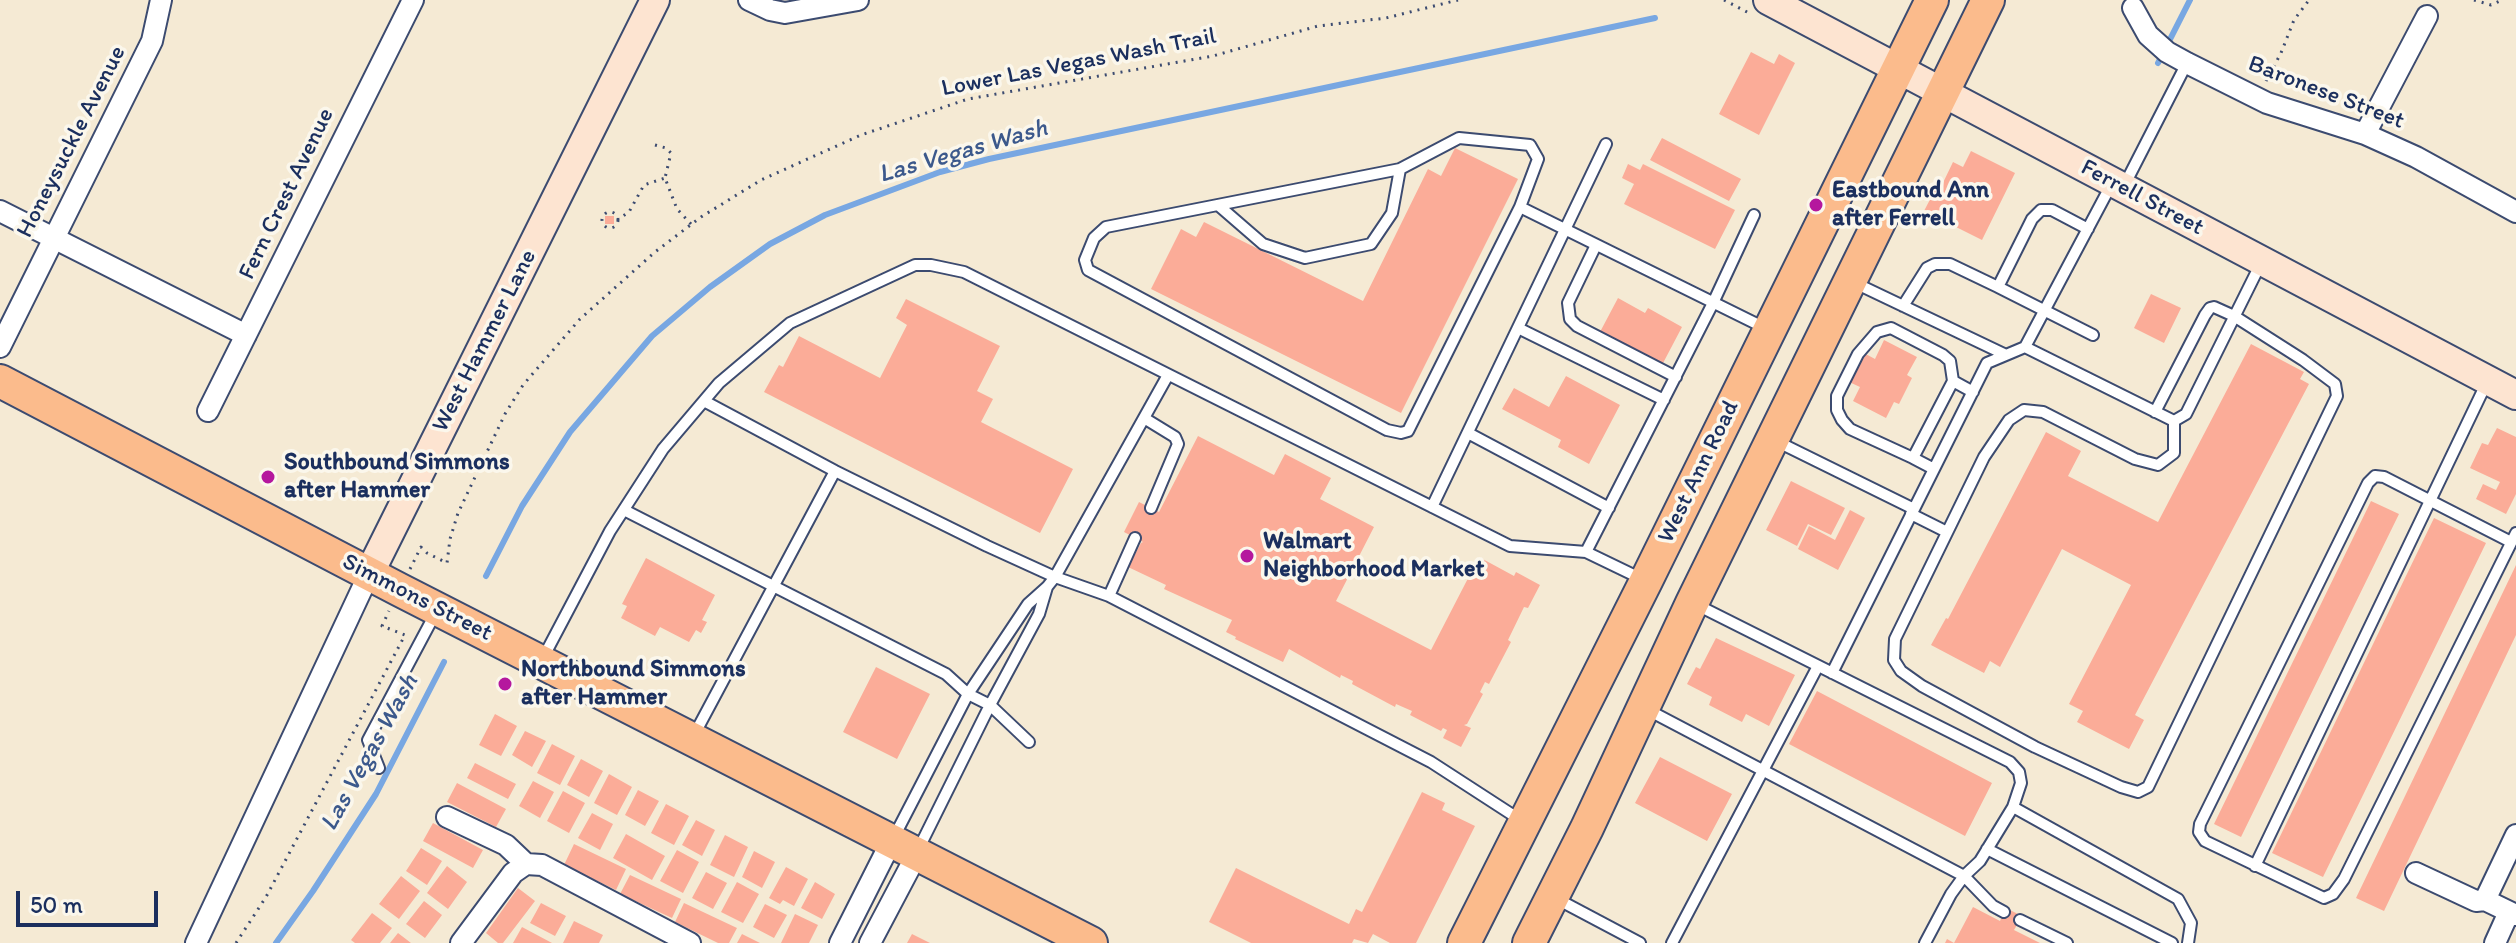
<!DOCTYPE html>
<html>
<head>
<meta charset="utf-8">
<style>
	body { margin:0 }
	#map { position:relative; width:2516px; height:943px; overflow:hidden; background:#f5ead4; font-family:Itim,sans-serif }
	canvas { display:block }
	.scale { position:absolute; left:16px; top:891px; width:142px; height:36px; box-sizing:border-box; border:4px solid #1b2f5e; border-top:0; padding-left:10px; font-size:24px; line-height:28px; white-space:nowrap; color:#1b2f5e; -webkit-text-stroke:6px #fbf7ec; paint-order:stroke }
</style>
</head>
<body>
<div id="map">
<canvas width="2516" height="943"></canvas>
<div class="scale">50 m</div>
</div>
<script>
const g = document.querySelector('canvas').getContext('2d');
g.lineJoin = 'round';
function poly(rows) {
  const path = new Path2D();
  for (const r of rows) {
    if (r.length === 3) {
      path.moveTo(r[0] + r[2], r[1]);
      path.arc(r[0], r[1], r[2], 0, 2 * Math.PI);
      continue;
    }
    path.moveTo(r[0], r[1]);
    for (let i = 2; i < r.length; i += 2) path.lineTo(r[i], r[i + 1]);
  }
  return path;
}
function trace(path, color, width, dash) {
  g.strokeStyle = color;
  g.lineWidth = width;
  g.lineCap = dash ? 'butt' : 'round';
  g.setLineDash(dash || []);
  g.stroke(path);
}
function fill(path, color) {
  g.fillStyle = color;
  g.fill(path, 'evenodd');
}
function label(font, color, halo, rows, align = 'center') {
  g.font = font + ' Itim,sans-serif';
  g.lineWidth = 7;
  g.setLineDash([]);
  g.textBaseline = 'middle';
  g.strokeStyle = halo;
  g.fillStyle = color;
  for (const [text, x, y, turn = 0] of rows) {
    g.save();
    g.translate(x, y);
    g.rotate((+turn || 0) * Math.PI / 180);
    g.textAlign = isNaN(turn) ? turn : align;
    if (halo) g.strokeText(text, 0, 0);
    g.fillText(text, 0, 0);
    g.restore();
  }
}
trace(poly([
	[2158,63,2190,0],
	[486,576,522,506,570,432,652,336,710,287,770,244,825,215,940,172,989,159,1655,18],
	[276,943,313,891,376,794,444,662]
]), '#78a7e2', 6);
fill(poly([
	[1751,52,1774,64,1779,54,1795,63,1759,135,1719,114],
	[1662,138,1741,179,1729,201,1650,160],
	[1455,148,1518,179,1401,413,1151,289,1181,229,1196,237,1204,222,1363,301,1428,169,1441,176],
	[1971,151,2015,173,1982,240,1924,211,1936,188,1940,189,1953,162,1963,167],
	[1628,164,1640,170,1643,164,1735,210,1715,249,1624,204,1634,184,1622,178],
	[605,216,614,216,614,224,605,224],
	[2151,294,2181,308,2164,343,2134,328],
	[1618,298,1645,313,1648,308,1682,327,1662,365,1600,332],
	[906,299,1000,346,977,391,993,399,981,422,1073,469,1040,533,764,392,779,365,783,367,799,336,880,378,907,325,896,318],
	[1884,340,1917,357,1907,375,1912,378,1899,404,1894,402,1886,418,1853,401,1860,387,1847,381,1862,352,1875,359],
	[2251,344,2304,372,2300,379,2309,384,2135,715,2144,720,2129,749,2077,722,2083,711,2069,704,2131,585,2062,549,2000,667,1990,661,1984,673,1931,645,1946,618,1948,619,2046,432,2081,451,2068,476,2158,522],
	[1566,376,1620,405,1589,464,1558,447,1561,440,1502,409,1514,388,1549,407],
	[2497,428,2516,437,2516,494,2506,514,2476,499,2483,484,2496,490,2500,482,2470,468,2482,443,2488,445],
	[1198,436,1274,475,1285,454,1331,478,1320,499,1374,527,1336,601,1431,650,1479,557,1514,576,1516,572,1540,585,1528,608,1524,607,1508,640,1511,642,1489,684,1485,682,1480,692,1483,694,1467,724,1464,725,1471,728,1461,747,1443,738,1447,730,1443,728,1441,731,1410,715,1412,711,1396,704,1395,707,1352,684,1353,681,1341,675,1340,678,1289,649,1283,662,1235,639,1236,637,1226,632,1232,620,1164,589,1166,585,1128,567,1141,543,1143,542,1124,532,1139,502,1159,512],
	[1791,481,1845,508,1831,535,1808,524,1797,546,1766,530],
	[2371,501,2399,514,2241,837,2214,824],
	[1850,510,1865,518,1838,570,1798,549,1809,526,1835,540],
	[2434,518,2486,543,2323,877,2272,853],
	[646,558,715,595,702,620,707,622,701,633,696,630,689,642,660,627,655,636,621,618,627,606,622,604],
	[2516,565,2516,635,2384,911,2356,898],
	[1716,638,1795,675,1769,726,1746,714,1742,722,1709,705,1712,697,1687,684,1696,667,1700,669],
	[876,667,930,694,897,759,843,732],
	[1817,691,1992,783,1965,836,1789,744],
	[495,714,517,726,501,756,479,745],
	[525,731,546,741,532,767,512,755],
	[552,744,575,756,560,785,537,773],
	[1660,757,1732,794,1707,841,1635,803],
	[581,759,603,771,589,797,567,785],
	[475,763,516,784,508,799,467,778],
	[609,774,632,787,617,815,594,803],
	[533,781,554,792,540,818,519,806],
	[457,783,506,809,496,827,447,802],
	[638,790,659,801,645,826,625,815],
	[563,791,585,803,569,833,547,821],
	[1422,792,1445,803,1442,810,1475,826,1416,943,1390,943,1373,934,1368,943,1354,939,1352,943,1251,943,1209,922,1236,868,1349,924,1356,909,1362,912],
	[666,804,689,816,674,845,651,833],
	[592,813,613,824,600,850,578,838],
	[696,820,715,830,702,856,682,845],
	[433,823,483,850,473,868,423,841],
	[626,834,665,856,652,880,613,858],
	[725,835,748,847,734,877,710,865],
	[574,844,626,869,616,890,564,865],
	[421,848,442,861,427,885,406,871],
	[677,850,699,862,683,893,660,881],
	[754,851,775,862,762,888,742,877],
	[447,866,467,882,448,909,427,893],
	[786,867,808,879,794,906,783,900,780,904,769,898],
	[706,872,727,883,713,909,692,898],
	[630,875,681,899,672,918,620,894],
	[401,876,420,891,399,919,379,904],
	[737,882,759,894,743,923,721,912],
	[815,882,835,894,822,919,801,908],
	[518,888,535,901,503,943,498,943,486,933],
	[424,901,442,915,425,938,406,924],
	[541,903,566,916,555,936,530,923],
	[684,903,737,928,729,943,718,943,675,922],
	[765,904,787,915,774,938,753,927],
	[1973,907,2000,921,2006,908,2022,916,2014,930,2040,943,1945,943,1947,939,1954,943],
	[372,913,392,928,380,943,355,943,351,940],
	[795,914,818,925,809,943,781,943],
	[574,921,603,935,599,943,563,943],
	[522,927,552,943,513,943],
	[398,933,411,943,390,943],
	[742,934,760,943,737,943],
	[912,934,930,943,907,943]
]), '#fbac98');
const lane = poly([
	[2124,186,2187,63],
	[1218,205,1263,244,1305,258,1371,244,1392,213,1400,169],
	[1520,207,1408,431,1401,433,1387,430,1088,270,1085,260,1094,238,1106,227,1400,169,1459,138,1530,145,1538,159,1520,207,1767,329],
	[1596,245,1568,303,1570,319,1577,326,1676,377],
	[1855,283,2004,354],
	[1998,287,2093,335],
	[1903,306,1927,268,1935,264,1950,264,1998,287,2032,219,2041,210,2052,210,2088,229],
	[1518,328,1664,400],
	[2025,347,2174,421,2186,414,2261,263],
	[704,401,835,471,987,546,1055,577,1109,596,1431,762,1522,821],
	[2155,412,2205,315,2210,308,2214,307,2234,316,2303,360,2335,384,2337,396,2148,787,2138,792,2121,787,2035,747,1922,686,1901,671,1894,660,1895,639,1984,457,2009,420,2024,410,2043,412,2135,459,2158,465,2174,453,2174,421],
	[1144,418,1175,437,1178,444,1151,508],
	[1468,433,1609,508],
	[1776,441,1914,509],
	[1913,458,1850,429,1842,420,1837,410,1837,396,1858,354,1877,332,1891,328,1943,355,1950,361,1953,381],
	[1934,469,1913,458,1953,381,1973,392],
	[1432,507,1606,144],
	[624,510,946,674,968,694,990,705,1029,742],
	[1911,514,1947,532],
	[2511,542,2384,477,2375,476,2368,483,2200,824,2199,832,2205,841,2324,898,2333,894,2344,879,2516,533],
	[1586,552,1713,303,1754,215],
	[1109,596,1135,538],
	[1697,605,2010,762,2019,772,2021,783,2013,807,1980,861,1964,876,1951,894,1925,943],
	[543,658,610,531,663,449,719,383,790,323,915,265,931,265,964,272,1510,546,1586,552,1644,580],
	[1832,673,1987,363,2025,347,2111,185],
	[1648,710,1964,876,1993,906,2004,912],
	[693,737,835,471],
	[379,768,368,740,435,614],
	[2013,807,2178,899,2191,923,2188,943],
	[893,839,968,694,1028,604,1047,587,1055,577,1168,375],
	[919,848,990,705,1039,614,1047,587],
	[1987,849,2172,943],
	[2255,866,2487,382],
	[1557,899,1640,943],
	[2020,920,2067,943],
	[1672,943,1818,666]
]);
const street = poly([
	[749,0,770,10,785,13,858,0],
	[2133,8,2148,35,2167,52,2187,63,2267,103,2365,134,2416,157,2516,212],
	[2365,134,2427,16],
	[0,211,246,335],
	[0,347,152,41,161,0],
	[208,411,413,0],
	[447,817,506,845,526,864],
	[2416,873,2476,901,2485,900,2516,915],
	[2485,900,2516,835],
	[196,943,369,574],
	[461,943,513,873,526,864,542,865,690,943],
	[840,943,891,842],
	[870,943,917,854],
	[2495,943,2509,912]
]);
const secondary = poly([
	[1768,0,2516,395],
	[369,574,655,0]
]);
const primary = poly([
	[0,381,400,590,1091,943],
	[1464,943,1646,581,1932,0],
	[1529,943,1587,828,1692,603,1988,0]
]);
trace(lane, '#3c4b70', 14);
trace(street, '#3c4b70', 24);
trace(secondary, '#3c4b70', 32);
trace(primary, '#3c4b70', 36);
trace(poly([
	[1724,0,1749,13],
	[2474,0,2491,5,2502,0],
	[2266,81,2281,53,2294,20,2309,0],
	[655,145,666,148,671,153,665,178,677,209,691,224],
	[610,220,8],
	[617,220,629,212,644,185,665,178],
	[410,569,421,547,427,553,447,563,450,539,458,513,505,414,523,385,580,319,655,252,701,217,761,180,861,135,968,99,1213,56,1318,26,1386,18,1458,0],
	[236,943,266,897,405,635,382,626,389,611]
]), '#3c4b70', 3, [2, 6]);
trace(lane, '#fff', 10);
trace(street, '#fff', 20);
trace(secondary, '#fde4d1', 28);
trace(primary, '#fbbb8c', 32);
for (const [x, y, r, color] of [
	[1816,205,8,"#b5179e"],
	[268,477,8,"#b5179e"],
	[1247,556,8,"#b5179e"],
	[505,684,8,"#b5179e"]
]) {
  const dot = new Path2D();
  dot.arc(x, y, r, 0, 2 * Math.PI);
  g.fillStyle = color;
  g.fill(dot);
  trace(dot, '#fbf7ec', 3);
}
label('24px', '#1b2f5e', '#fbf7ec', [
	["Lower Las Vegas Wash Trail",1079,63,-11],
	["Baronese Street",2326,93,21],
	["Honeysuckle Avenue",72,142,-63],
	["Fern Crest Avenue",287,194,-64],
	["Ferrell Street",2142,198,28],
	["West Hammer Lane",485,341,-63],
	["West Ann Road",1699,472,-64],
	["Simmons Street",417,598,27]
]);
label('bold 24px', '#1b2f5e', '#fbf7ec', [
	["Eastbound Ann",1832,191],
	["after Ferrell",1832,219],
	["Southbound Simmons",284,463],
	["after Hammer",284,491],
	["Walmart",1263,542],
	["Neighborhood Market",1263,570],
	["Northbound Simmons",521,670],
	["after Hammer",521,698]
], 'left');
label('italic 26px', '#3c598c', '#fbf7ec', [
	["Las Vegas Wash",963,152,-16],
	["Las Vegas Wash",370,753,-61]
]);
</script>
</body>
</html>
